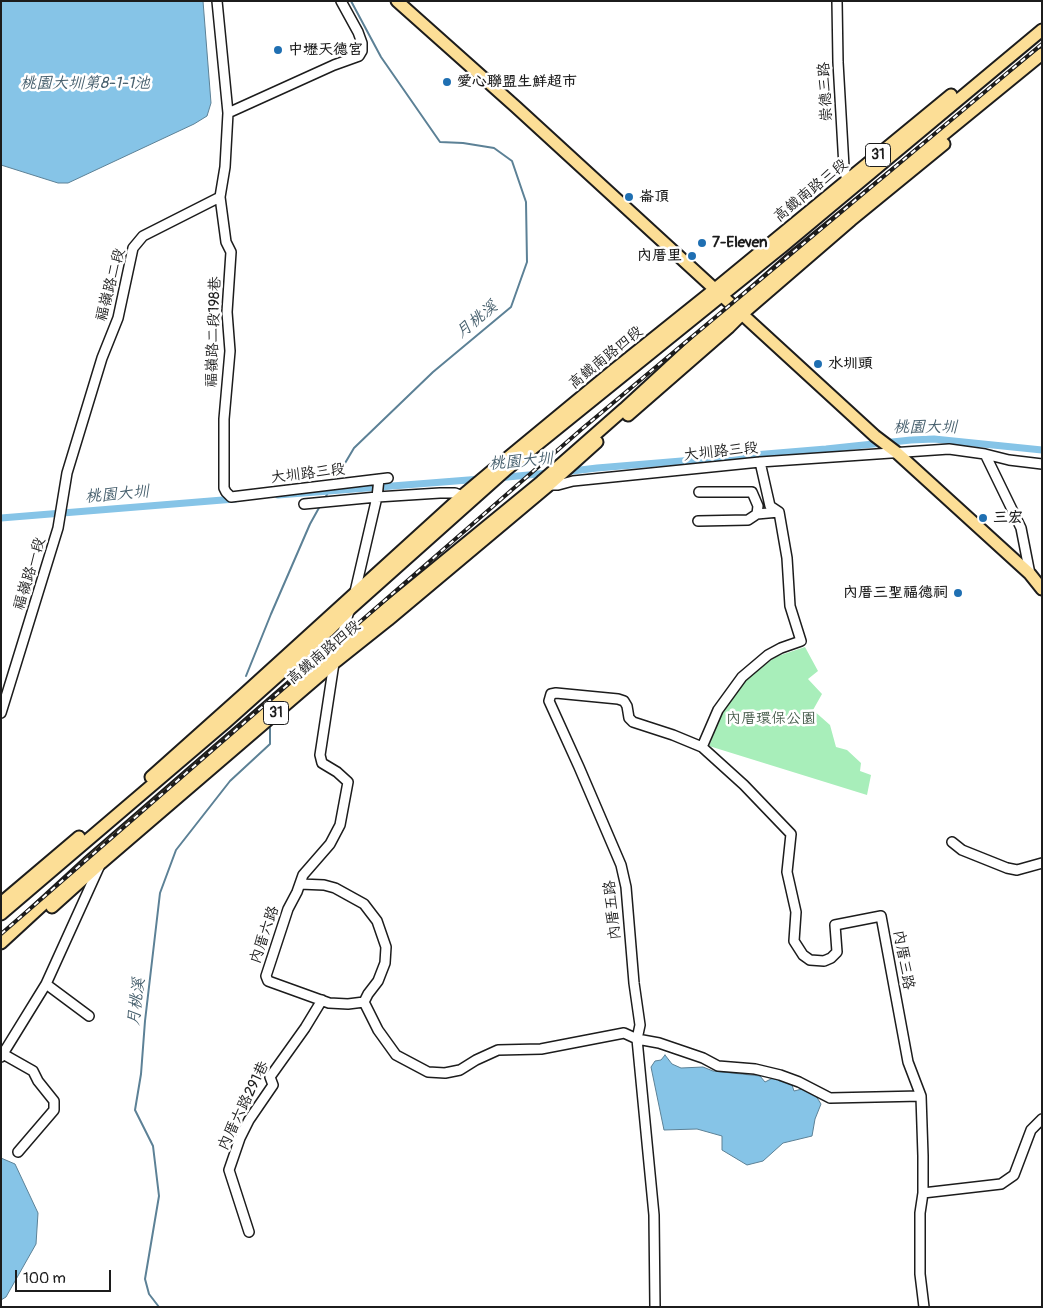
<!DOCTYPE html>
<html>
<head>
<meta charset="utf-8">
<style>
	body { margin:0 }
	#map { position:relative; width:1043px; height:1308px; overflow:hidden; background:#fff; font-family:Pangolin,sans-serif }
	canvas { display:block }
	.frame { position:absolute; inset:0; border:2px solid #1c1c1c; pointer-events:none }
	.scale { position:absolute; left:15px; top:1270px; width:96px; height:22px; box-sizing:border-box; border:2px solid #1c1c1c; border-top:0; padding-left:6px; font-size:15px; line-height:18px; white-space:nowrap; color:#1c1c1c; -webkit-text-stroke:4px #fff; paint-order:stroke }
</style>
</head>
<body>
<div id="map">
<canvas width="1043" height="1308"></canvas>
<div class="frame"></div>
<div class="scale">100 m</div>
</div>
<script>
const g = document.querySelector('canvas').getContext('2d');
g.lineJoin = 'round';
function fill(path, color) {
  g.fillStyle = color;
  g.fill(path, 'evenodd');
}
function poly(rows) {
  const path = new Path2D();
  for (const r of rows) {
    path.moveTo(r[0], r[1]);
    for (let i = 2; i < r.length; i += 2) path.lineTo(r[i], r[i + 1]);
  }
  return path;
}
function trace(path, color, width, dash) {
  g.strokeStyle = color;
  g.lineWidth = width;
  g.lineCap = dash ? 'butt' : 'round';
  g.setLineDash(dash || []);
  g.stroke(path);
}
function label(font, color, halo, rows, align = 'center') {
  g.font = font + ' Pangolin,"LXGW WenKai TC",sans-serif';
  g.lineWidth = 5;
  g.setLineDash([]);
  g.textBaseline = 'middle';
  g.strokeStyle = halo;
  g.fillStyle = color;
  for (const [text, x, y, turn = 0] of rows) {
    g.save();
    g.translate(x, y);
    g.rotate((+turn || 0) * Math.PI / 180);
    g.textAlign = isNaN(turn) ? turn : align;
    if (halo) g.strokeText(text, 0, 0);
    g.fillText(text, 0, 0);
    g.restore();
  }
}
fill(poly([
	[805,647,818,671,808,679,822,694,813,710,830,725,836,747,847,750,861,763,860,771,871,775,867,795,709,746,723,711,746,680,775,657]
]), '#a8eeba');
const water = poly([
	[1,1,203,1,211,103,207,116,194,124,68,183,58,183,1,165,1,1],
	[665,1055,672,1064,681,1068,703,1067,713,1071,760,1076,765,1082,775,1077,790,1079,794,1091,802,1089,816,1096,821,1104,815,1119,812,1136,783,1143,763,1161,747,1165,722,1150,722,1136,697,1129,664,1130,651,1067,655,1061,661,1060,665,1055],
	[1,1158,15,1164,38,1213,36,1244,6,1297,1,1300,1,1158]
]);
fill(water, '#86c4e7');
trace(water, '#5c8196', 1);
trace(poly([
	[335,480,354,448,433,372,511,307,527,262,526,202,512,161,494,148,463,143,440,142,381,57,351,1],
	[324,500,330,489],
	[246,676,271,614,310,524,320,506],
	[159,1307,149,1294,145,1279,159,1196,153,1146,135,1110,141,1074,145,1021,160,893,176,850,230,781,270,744,270,728]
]), '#5c8196', 2);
trace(poly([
	[564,472,597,468,826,449,911,440,934,439,1042,450],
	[497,478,549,473],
	[278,495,481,479],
	[1,518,235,499]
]), '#86c4e7', 7);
const minor = poly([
	[837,1,838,62,844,167,847,181],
	[228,113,334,65,359,56,362,51,362,43,358,32,341,1],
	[220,197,226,242,231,252,227,312,230,351,224,419,224,488,226,492,231,497,388,478],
	[985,454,1021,528,1030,574],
	[549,485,558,485,573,481,760,462,949,449,985,454,1009,460,1042,464],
	[699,492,752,492,758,506,757,514],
	[304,504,377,497,440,493,455,493,462,496],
	[698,521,748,520,757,514,779,512],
	[354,596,377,497,379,479],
	[349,611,334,663,320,755,322,763,337,772,348,782,340,825,330,844,303,875,297,892,288,909,266,976,268,981,329,1003,348,1004,364,1002,378,1030,396,1055,428,1072,445,1073,460,1070,476,1060,498,1050,541,1049,624,1033,637,1039,659,1043,703,1058,718,1066,755,1069,780,1075,799,1082,830,1098,921,1096],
	[1,713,58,528,67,473,102,358,118,318,133,248,143,236,220,197,225,167,228,113,217,1],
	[702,747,718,710,742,677,768,655,781,648,801,641,790,606,787,558,779,512,770,506,760,462],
	[952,842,962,850,1007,868,1017,870,1042,863],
	[300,884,324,885,335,888,364,904,377,921,386,947,385,963,378,981,368,994,364,1002],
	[89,1016,46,984,100,865],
	[3,1054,33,1071,38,1081,54,1101,54,1110,18,1152],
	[1,1057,46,984],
	[923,1193,1001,1184,1014,1175,1031,1130,1042,1119],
	[249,1232,229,1170,240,1138,249,1120,273,1085,270,1077,305,1028,322,1000],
	[655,1307,654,1215,637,1039,640,1025,634,983,626,887,621,865,579,767,549,701,551,694,556,693,618,699,624,701,627,706,629,718,633,722,673,735,702,747,744,785,791,834,787,872,796,912,794,941,803,955,810,960,824,961,831,958,837,952,835,925,881,916,908,1062,921,1096,923,1156,923,1193,920,1213,920,1274,924,1307]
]);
const major = poly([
	[397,1,516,107,875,436,896,452,1030,574,1042,589],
	[628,415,729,327,742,314,851,220,944,144],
	[151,777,244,694,462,496,493,470,614,370,715,289,951,95],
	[1,903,79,837],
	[52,907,101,863,334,663,388,620,549,485,597,442],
	[1,914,226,722,328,631,350,609,507,469,783,246,1042,30],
	[1,943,88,863,297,682,541,482,624,409,700,339,736,308,791,259,1042,54]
]);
trace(minor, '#1c1c1c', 12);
trace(major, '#1c1c1c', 15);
trace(minor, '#fff', 9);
trace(major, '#fcde96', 11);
const rail = poly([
	[1,934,583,428,1042,44]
]);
trace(rail, '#1c1c1c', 4);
trace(rail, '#fff', 2, [5.5]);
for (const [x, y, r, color] of [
	[278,50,5,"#1f6fb2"],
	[447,82,5,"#1f6fb2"],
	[629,197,5,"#1f6fb2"],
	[702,243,5,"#1f6fb2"],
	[692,256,5,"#1f6fb2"],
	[818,364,5,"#1f6fb2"],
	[983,518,5,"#1f6fb2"],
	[958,593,5,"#1f6fb2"]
]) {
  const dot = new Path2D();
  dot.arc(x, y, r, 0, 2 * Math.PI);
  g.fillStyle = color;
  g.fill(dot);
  trace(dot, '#fff', 2);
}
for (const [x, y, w] of [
	[878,155,25],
	[276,713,25]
]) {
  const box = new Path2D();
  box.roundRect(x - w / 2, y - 11.5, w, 23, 4);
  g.fillStyle = '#fff';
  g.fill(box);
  trace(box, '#1c1c1c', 1);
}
label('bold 14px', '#1c1c1c', null, [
	["31",878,155],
	["31",276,713]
]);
label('bold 15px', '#1c1c1c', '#fff', [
	["中壢天德宮",288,50],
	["愛心聯盟生鮮超市",457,82],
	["崙頂",639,197],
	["7-Eleven",712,243],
	["內厝里",682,256,"right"],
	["水圳頭",828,364],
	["三宏",993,518],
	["內厝三聖福德祠",948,593,"right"]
], 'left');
label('15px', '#1c1c1c', '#fff', [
	["崇德三路",826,92,-93],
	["高鐵南路三段",811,191,-39],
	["福嶺路二段",111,285,-75],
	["福嶺路二段198巷",214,332,-88],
	["高鐵南路四段",606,358,-39],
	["大圳路三段",721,452,-6],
	["大圳路三段",308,474,-7],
	["福嶺路一段",30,574,-73],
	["高鐵南路四段",324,653,-40],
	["內厝五路",613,910,-96],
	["內厝六路",265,935,-71],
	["內厝三路",903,960,80],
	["內厝六路291巷",244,1106,-64]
]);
label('15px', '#465b4b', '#fff', [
	["內厝環保公園",771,719]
]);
label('italic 16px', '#465f6d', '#fff', [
	["桃園大圳第8-1-1池",85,84],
	["月桃溪",477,320,-39],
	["桃園大圳",925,428],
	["桃園大圳",521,462,-5],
	["桃園大圳",117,495,-5],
	["月桃溪",137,1002,-83]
]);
</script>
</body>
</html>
